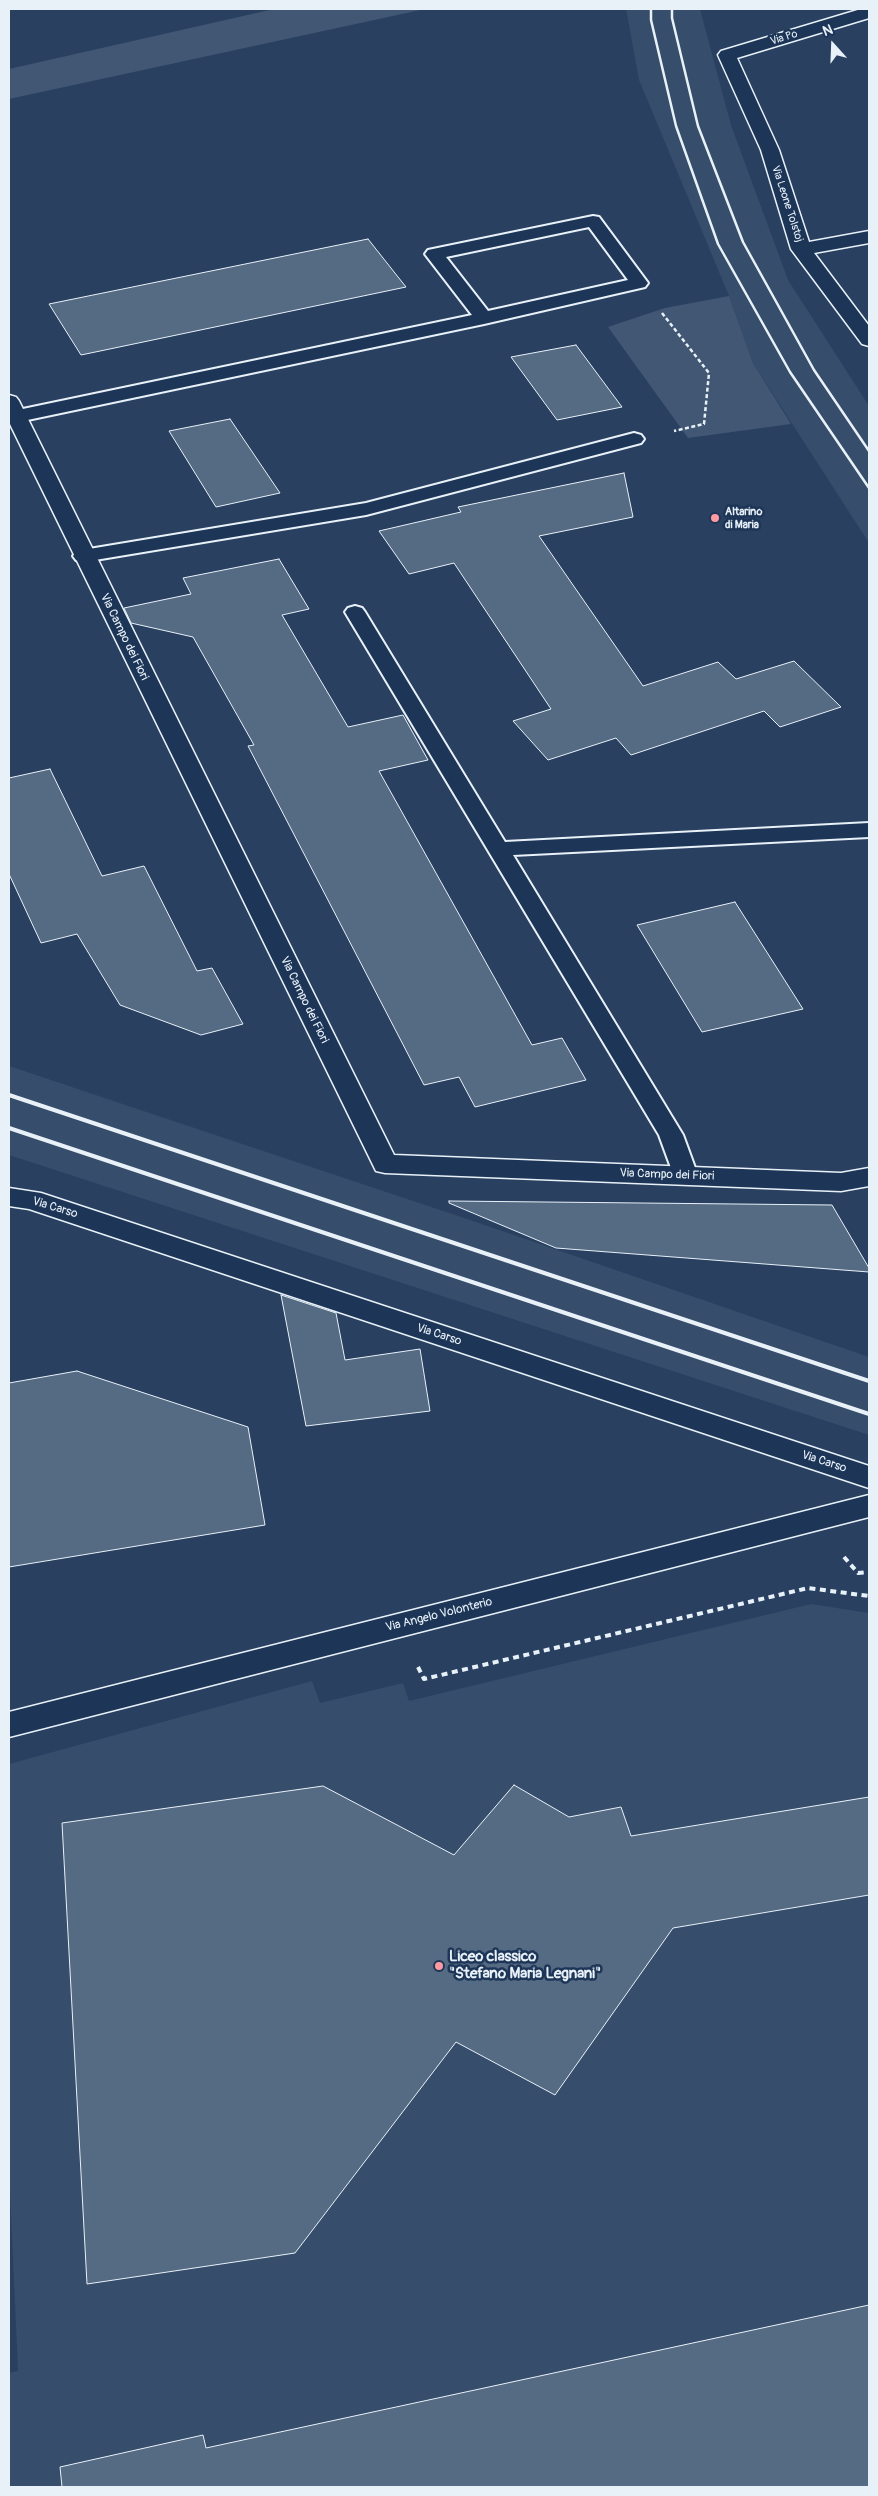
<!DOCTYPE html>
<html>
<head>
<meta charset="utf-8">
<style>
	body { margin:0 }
	#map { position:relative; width:878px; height:2496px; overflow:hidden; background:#294061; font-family:Pangolin,sans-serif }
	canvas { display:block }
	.frame { position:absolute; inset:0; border:10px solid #e8f1f8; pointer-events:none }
	.north { position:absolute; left:808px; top:20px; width:50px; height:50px; -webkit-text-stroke:4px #1d3557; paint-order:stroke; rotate:340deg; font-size:14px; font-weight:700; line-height:20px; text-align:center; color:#e8f1f8 }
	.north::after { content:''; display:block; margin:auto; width:18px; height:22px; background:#e8f1f8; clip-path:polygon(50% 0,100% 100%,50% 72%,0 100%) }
</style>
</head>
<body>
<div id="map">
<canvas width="878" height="2496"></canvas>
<div class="frame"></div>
<div class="north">N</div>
</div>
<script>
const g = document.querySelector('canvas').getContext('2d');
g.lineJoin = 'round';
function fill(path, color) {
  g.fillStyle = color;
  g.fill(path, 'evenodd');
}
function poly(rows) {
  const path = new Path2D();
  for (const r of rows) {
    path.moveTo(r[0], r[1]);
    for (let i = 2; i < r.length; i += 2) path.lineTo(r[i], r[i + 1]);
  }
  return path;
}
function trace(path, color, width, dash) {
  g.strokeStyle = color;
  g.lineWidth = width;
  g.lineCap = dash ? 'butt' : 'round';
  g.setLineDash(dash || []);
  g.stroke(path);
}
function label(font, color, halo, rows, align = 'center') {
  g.font = font + ' Pangolin,sans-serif';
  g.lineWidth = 5;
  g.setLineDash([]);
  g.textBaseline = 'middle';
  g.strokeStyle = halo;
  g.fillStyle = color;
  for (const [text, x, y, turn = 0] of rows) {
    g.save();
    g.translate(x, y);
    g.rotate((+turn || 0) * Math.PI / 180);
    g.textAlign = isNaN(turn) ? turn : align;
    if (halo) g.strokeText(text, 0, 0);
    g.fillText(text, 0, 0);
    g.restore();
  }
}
fill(poly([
	[626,9,700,9,731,125,788,280,869,406,869,543,753,363,729,296,639,80],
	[9,1066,476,1222,869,1357,869,1435,9,1155],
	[811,1604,869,1613,869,2487,9,2487,9,2373,18,2371,9,2169,9,1764,312,1681,320,1703,403,1683,409,1701]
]), '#364d6b');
fill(poly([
	[274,9,425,9,9,99,9,69],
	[729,296,753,363,791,424,688,438,608,327,665,308]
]), '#415774');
const building = poly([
	[368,239,406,287,81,355,49,304,368,239],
	[576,345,622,407,557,420,511,357,576,345],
	[230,419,280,493,216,507,169,431,230,419],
	[624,473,633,517,539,536,643,686,718,662,736,679,794,661,841,707,780,727,764,711,631,755,616,738,548,760,513,721,551,709,454,563,409,574,379,531,461,512,458,507,624,473],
	[279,559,309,609,282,615,348,727,403,715,428,760,379,771,532,1045,562,1038,586,1080,475,1107,459,1077,424,1085,248,746,254,745,193,637,131,623,124,608,191,594,183,578,279,559],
	[50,769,102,876,144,866,197,971,212,968,243,1024,201,1035,120,1005,77,934,41,943,9,874,9,778,50,769],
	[735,902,803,1009,702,1032,637,925,735,902],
	[449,1201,832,1205,869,1268,869,1272,556,1248,449,1203,449,1201],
	[281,1295,336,1313,345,1360,420,1349,430,1411,306,1426,281,1295],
	[77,1371,248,1427,265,1525,9,1567,9,1383,77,1371],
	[514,1785,569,1817,621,1807,631,1836,869,1797,869,1895,673,1928,555,2095,456,2042,295,2253,87,2284,62,1823,323,1786,454,1855,514,1785],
	[869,2305,869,2487,62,2487,60,2467,203,2435,206,2448,869,2305]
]);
fill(building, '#556a83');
trace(building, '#e8f1f8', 1);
const lane = poly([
	[593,216,599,217,645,279,648,283,645,287,484,324,18,422,11,420,9,416,11,412,18,410,472,315,425,254,428,250,593,216],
	[589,227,628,280,488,311,446,257,589,227],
	[634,433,641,435,644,439,641,443,366,515,83,562,76,560,73,556,76,552,83,550,366,503,634,433],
	[355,606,362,608,365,612,505,842,869,823,869,837,513,855,683,1135,698,1176,695,1182,686,1184,677,1182,674,1176,659,1135,345,612,348,608,355,606]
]);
const street = poly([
	[861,9,869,9,869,18,737,58,779,150,809,242,869,231,869,243,814,253,869,326,869,346,862,344,791,249,761,150,718,55,721,51,861,9],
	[9,395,16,397,19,401,394,1155,841,1173,869,1168,869,1186,841,1191,385,1173,376,1171,9,422,9,395],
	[9,1188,41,1193,869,1466,869,1488,29,1209,9,1206,9,1188]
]);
const secondary = poly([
	[869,1495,869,1517,9,1737,9,1712,869,1495]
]);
trace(lane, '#e8f1f8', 4);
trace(street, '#e8f1f8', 3);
trace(secondary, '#e8f1f8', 3);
trace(poly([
	[662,313,709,373,704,424,674,431]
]), '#e8f1f8', 2.5, [4, 2.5]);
trace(poly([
	[844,1557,858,1573,869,1572],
	[418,1667,424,1679,808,1588,869,1596]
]), '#e8f1f8', 4, [6, 4.5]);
fill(lane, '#1d3557');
fill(street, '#1d3557');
fill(secondary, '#1d3557');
trace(poly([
	[651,9,651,20,676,126,718,244,790,372,869,488],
	[672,9,672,18,698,126,743,242,814,370,869,451]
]), '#e8f1f8', 2.5);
trace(poly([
	[9,1095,869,1381],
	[9,1128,869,1414]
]), '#e8f1f8', 4);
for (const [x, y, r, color] of [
	[715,518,5,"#ff9aa2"],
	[439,1966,5,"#ff9aa2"]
]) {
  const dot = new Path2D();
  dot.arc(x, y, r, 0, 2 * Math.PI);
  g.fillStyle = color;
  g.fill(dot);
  trace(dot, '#1d3557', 2);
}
label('11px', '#e8f1f8', '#1d3557', [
	["Via Po",784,38,-17],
	["Via Leone Tolstoj",787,204,72]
]);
label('bold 11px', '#e8f1f8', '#1d3557', [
	["Altarino",725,512],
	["di Maria",725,525]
], 'left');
label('12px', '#e8f1f8', '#1d3557', [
	["Via Campo dei Fiori",124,637,64],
	["Via Campo dei Fiori",304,1000,64],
	["Via Campo dei Fiori",667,1175,2],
	["Via Carso",55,1208,17],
	["Via Carso",439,1335,18],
	["Via Carso",824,1462,18],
	["Via Angelo Volonterio",439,1615,-14]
]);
label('bold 15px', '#e8f1f8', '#1d3557', [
	["Liceo classico",449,1957],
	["\"Stefano Maria Legnani\"",449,1974]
], 'left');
</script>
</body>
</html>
